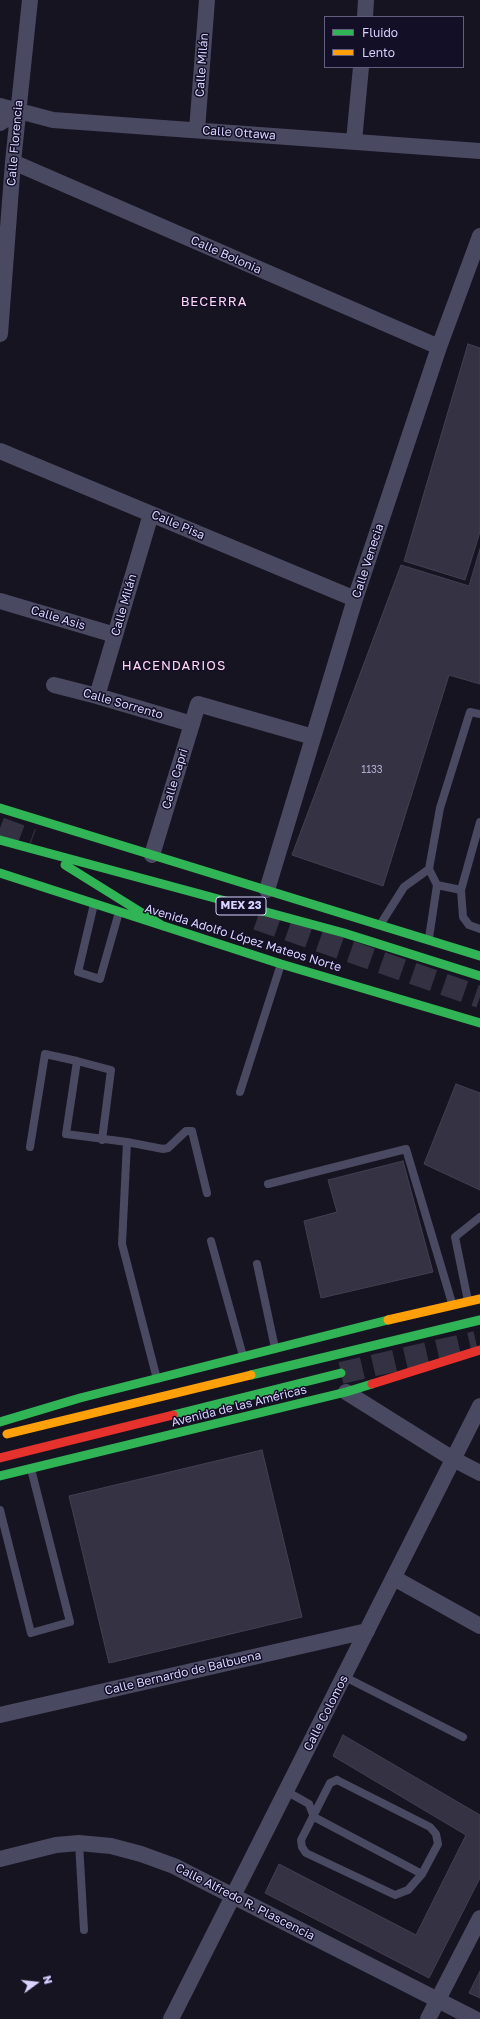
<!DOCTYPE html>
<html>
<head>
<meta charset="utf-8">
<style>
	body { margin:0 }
	#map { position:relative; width:480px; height:2019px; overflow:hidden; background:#161421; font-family:"Golos Text",sans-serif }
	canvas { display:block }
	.legend { position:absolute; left:324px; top:16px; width:140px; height:52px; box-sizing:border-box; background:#130f26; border:1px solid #625e7d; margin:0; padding:5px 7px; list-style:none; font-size:12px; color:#d9d4ff }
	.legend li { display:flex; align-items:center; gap:8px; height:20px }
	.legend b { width:20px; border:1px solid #625e7d }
	.north { position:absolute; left:16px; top:1963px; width:40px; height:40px; -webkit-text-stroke:3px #130f26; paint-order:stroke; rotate:75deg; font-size:11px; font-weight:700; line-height:16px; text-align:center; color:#d9d4ff }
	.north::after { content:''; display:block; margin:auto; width:14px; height:18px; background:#d9d4ff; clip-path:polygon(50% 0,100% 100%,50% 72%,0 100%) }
</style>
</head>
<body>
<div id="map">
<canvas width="480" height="2019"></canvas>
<ul class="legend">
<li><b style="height:5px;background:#30b455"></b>Fluido</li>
<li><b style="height:5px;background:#ff9f0a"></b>Lento</li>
</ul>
<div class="north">N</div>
</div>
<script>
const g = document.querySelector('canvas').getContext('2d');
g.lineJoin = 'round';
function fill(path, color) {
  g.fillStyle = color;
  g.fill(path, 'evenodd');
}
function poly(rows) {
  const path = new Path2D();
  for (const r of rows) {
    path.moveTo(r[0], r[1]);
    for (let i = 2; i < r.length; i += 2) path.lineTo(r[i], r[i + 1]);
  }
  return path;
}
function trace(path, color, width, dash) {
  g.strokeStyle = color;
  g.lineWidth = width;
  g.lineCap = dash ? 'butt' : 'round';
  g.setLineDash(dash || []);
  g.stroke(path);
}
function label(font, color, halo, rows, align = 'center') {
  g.font = font + ' "Golos Text",sans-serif';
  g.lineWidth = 3;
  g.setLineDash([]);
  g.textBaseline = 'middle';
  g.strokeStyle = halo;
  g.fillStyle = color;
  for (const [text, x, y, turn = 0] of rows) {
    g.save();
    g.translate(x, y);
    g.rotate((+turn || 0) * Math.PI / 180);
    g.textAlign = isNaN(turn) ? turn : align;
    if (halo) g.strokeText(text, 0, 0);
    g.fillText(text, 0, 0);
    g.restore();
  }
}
const building = poly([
	[468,344,480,348,480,532,465,580,404,561,468,344],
	[480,549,480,684,449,675,383,886,292,855,401,565,469,586,480,549],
	[456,1084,480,1093,480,1190,424,1164,456,1084],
	[403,1161,433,1272,321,1298,304,1221,337,1212,328,1180,403,1161],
	[262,1450,302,1617,109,1663,69,1496,262,1450],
	[343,1735,480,1815,480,1878,429,1978,265,1893,279,1864,416,1935,466,1835,333,1756,343,1735],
	[480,1971,480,1998,469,1993,480,1971]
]);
fill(building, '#343243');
trace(building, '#433f54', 1);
trace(poly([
	[341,1373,476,1342]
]), '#333142', 22, [22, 11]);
trace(poly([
	[0,828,32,840],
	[257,919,480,997]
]), '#333142', 22, [22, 11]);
trace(poly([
	[480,822,461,890,463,917,469,925,480,929],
	[437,885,461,890],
	[94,904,78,972,100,979,119,912],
	[380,925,404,887,429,869],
	[429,938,437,885,429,869,440,808,470,712,480,714],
	[77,1061,111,1070,102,1140],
	[240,1092,281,964],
	[30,1147,45,1054,77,1061,66,1134,127,1142],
	[268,1184,406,1149,452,1303],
	[211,1241,243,1356],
	[257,1264,275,1348],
	[468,1301,455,1237,480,1217],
	[157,1379,122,1244,127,1142,163,1149,168,1148,186,1131,192,1131,207,1193],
	[0,1510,31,1633,70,1622,31,1469],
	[345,1677,463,1737],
	[337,1780,430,1827,436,1834,438,1844,422,1874,408,1890,395,1895,306,1853,302,1847,301,1840,330,1783,337,1780],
	[286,1791,309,1804,314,1817,422,1874],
	[79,1843,84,1930]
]), '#4a4962', 8);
trace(poly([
	[365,17,366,0],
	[0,106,53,120,480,151],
	[0,123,18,112],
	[197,130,207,0],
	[354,141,361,67],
	[13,162,439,347],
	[0,334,13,162,30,0],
	[0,451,355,599],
	[0,601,115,635],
	[54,685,97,696,192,724],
	[97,696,151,514],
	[152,855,198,704,313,737],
	[267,890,355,599,439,347,480,236],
	[346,1392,453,1459,480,1473],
	[394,1578,480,1626],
	[0,1715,367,1631],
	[0,1859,56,1845,79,1843,111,1846,141,1854,174,1866,475,2019],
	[171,2019,480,1406],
	[428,2019,480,1918]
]), '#4a4962', 16);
trace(poly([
	[0,808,480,956],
	[0,840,344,933,480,976],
	[65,865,163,926],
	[0,873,281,964,480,1023],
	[251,1375,480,1320],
	[173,1415,341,1373],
	[0,1422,80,1398,388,1320],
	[0,1476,346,1392,372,1384]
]), '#30b455', 9);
trace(poly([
	[388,1320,480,1299],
	[7,1434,251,1375]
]), '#ff9f0a', 9);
trace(poly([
	[372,1384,480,1350],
	[0,1458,173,1415]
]), '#e5322d', 9);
label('10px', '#b0acd0', null, [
	["1133",372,770]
]);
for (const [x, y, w] of [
	[241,906,50]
]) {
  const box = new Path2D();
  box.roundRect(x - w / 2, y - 9, w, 18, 3);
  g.fillStyle = '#130f26';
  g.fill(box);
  trace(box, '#d9d4ff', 1);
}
label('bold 11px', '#d9d4ff', null, [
	["MEX 23",241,906]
]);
label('12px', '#d9d4ff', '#130f26', [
	["Calle Milán",202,65,-86],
	["Calle Ottawa",239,133,4],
	["Calle Florencia",15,143,-85],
	["Calle Bolonia",226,255,24],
	["Calle Pisa",178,525,23],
	["Calle Venecia",368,561,-72],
	["Calle Milán",124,605,-74],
	["Calle Asis",58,618,17],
	["Calle Sorrento",123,704,16],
	["Calle Capri",175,779,-73],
	["Avenida Adolfo López Mateos Norte",243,938,17],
	["Avenida de las Américas",239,1406,-14],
	["Calle Bernardo de Balbuena",183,1673,-13],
	["Calle Colomos",326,1713,-63],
	["Calle Alfredo R. Plascencia",245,1902,27]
]);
g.letterSpacing = '1px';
label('13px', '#ffd6f0', '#130f26', [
	["BECERRA",214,302],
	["HACENDARIOS",174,666]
]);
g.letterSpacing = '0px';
</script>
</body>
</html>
